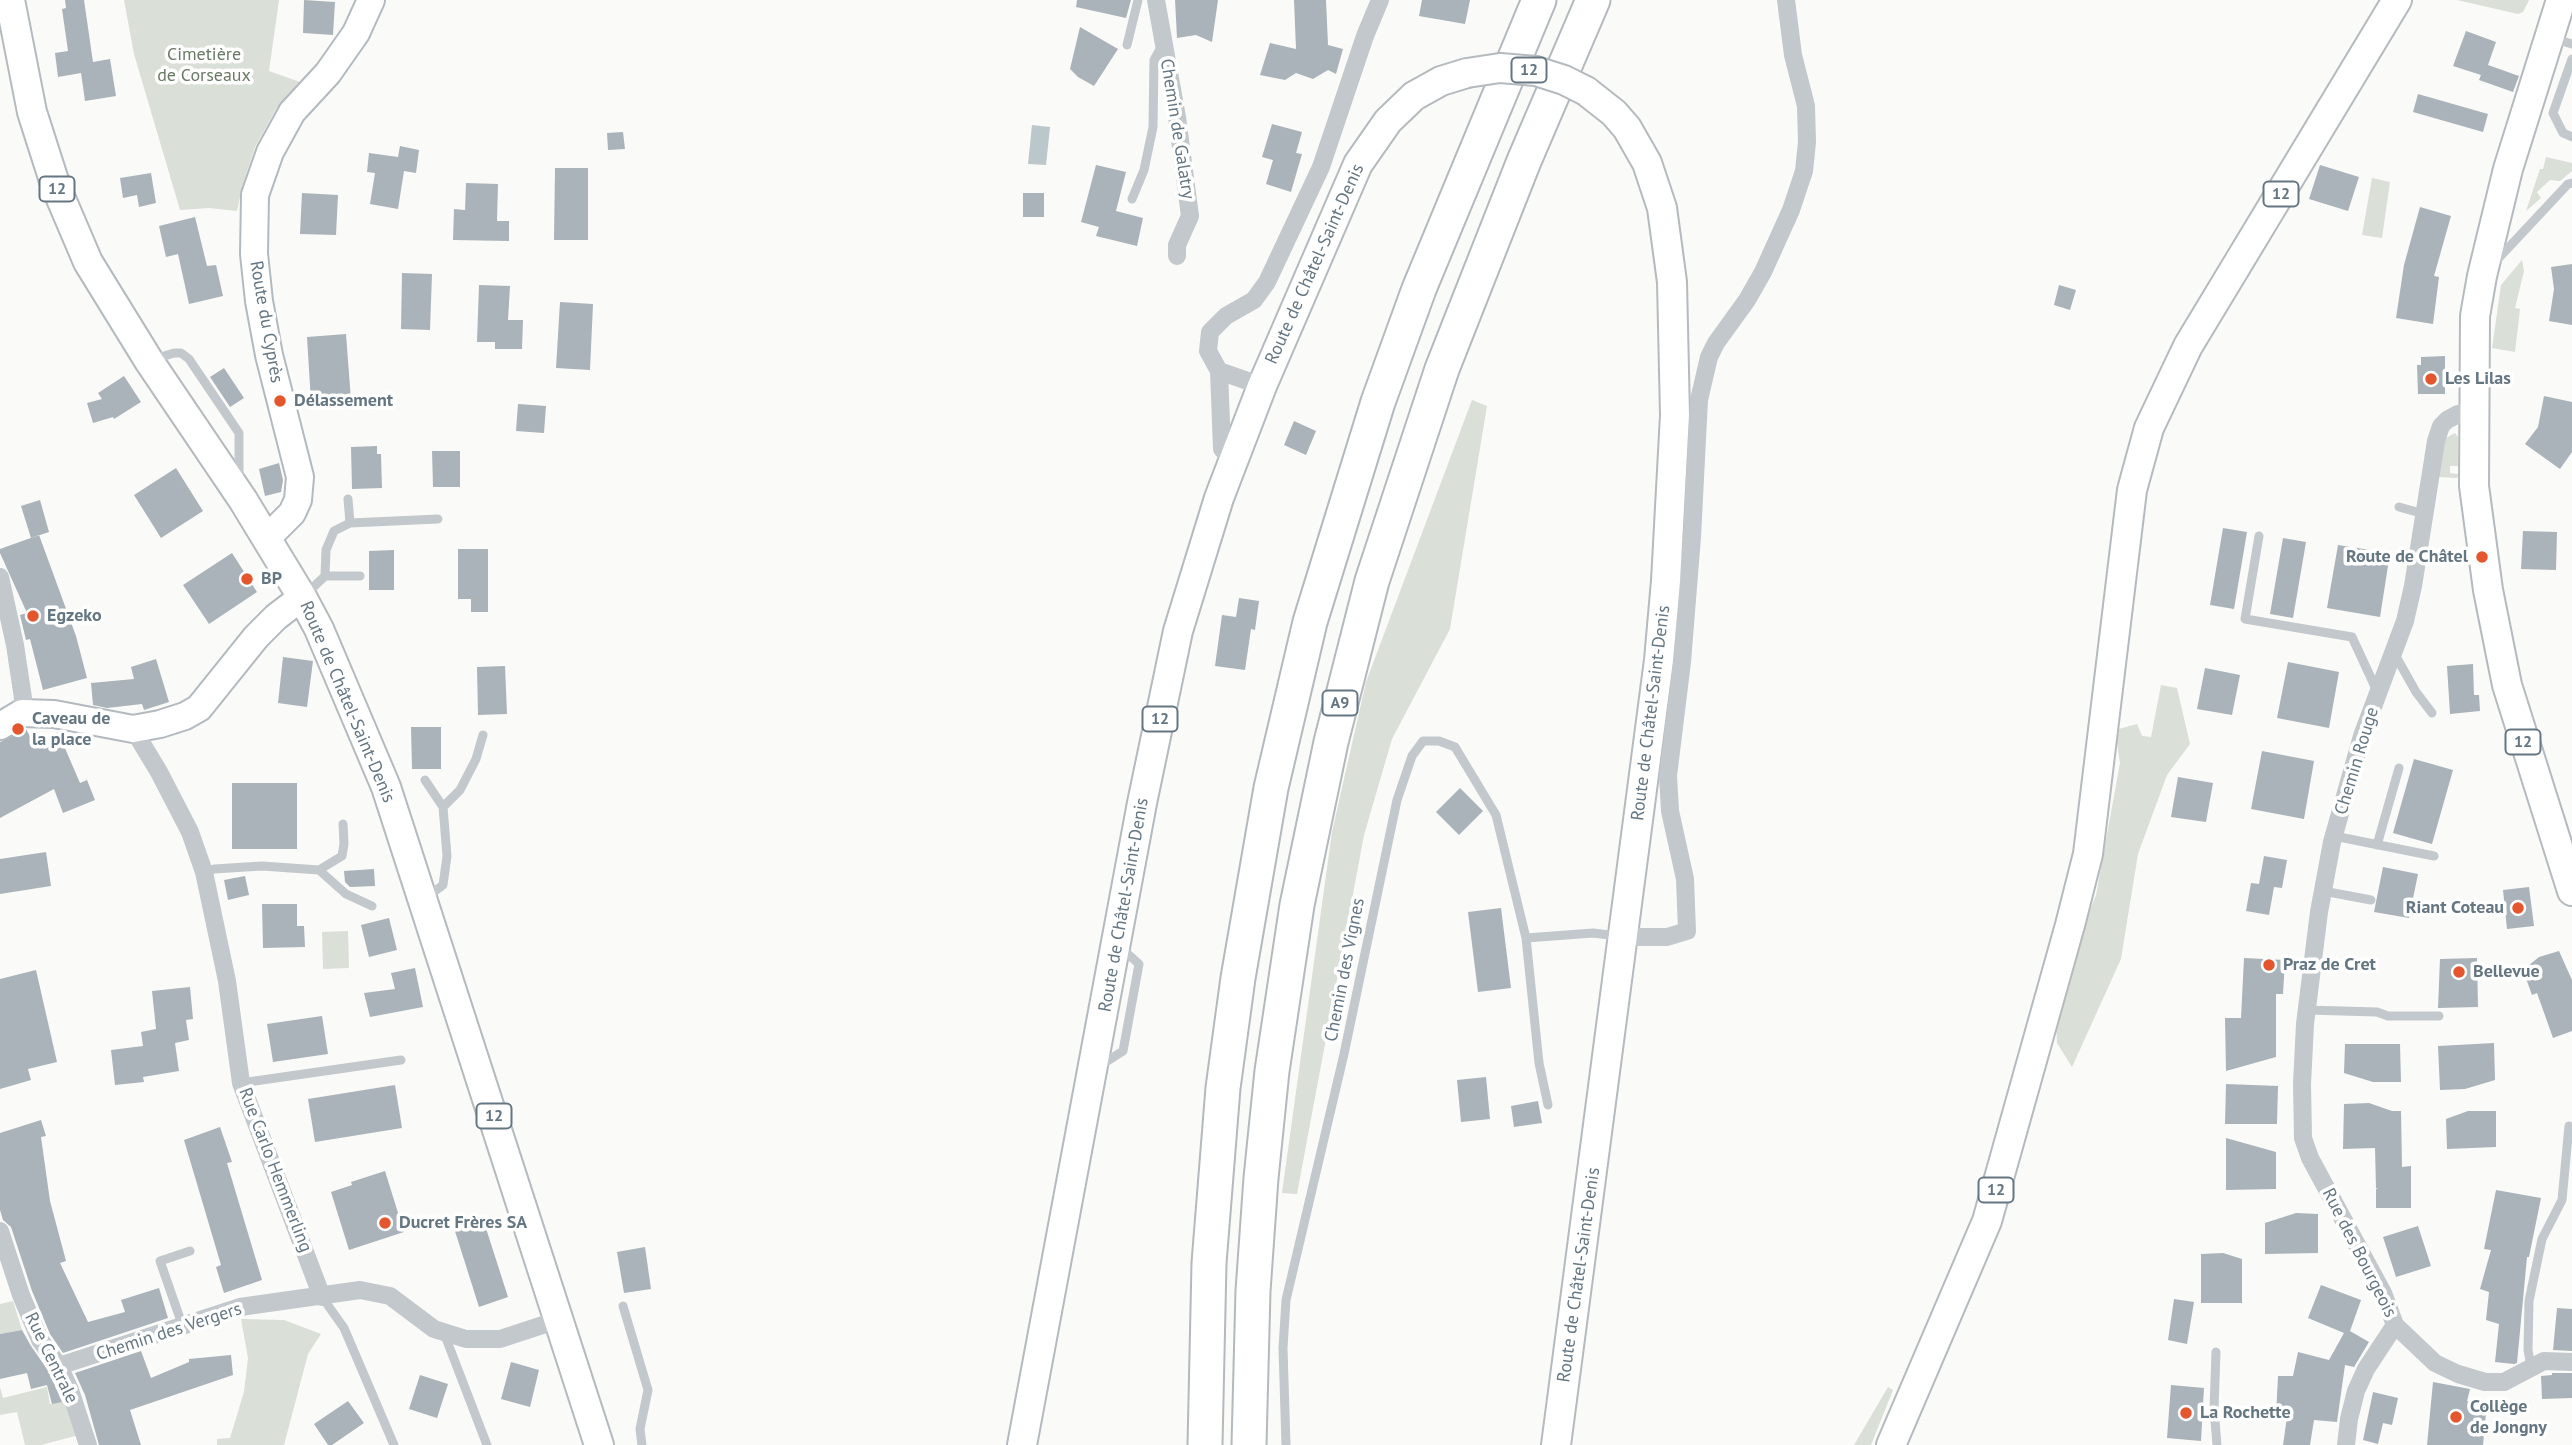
<!DOCTYPE html>
<html>
<head>
<meta charset="utf-8">
<style>
	body { margin:0 }
	canvas { display:block; background:#fafaf8 }
</style>
</head>
<body>
<canvas width="2572" height="1445"></canvas>
<script>
const g = document.querySelector('canvas').getContext('2d');
g.lineJoin = 'round';
function fill(path, color) {
  g.fillStyle = color;
  g.fill(path, 'evenodd');
}
function poly(rows) {
  const path = new Path2D();
  for (const r of rows) {
    path.moveTo(r[0], r[1]);
    for (let i = 2; i < r.length; i += 2) path.lineTo(r[i], r[i + 1]);
  }
  return path;
}
function trace(path, color, width, dash) {
  g.strokeStyle = color;
  g.lineWidth = width;
  g.lineCap = dash ? 'butt' : 'round';
  g.setLineDash(dash || []);
  g.stroke(path);
}
function label(font, color, halo, rows, align = 'center') {
  g.font = font + ' "PT Sans",sans-serif';
  g.lineWidth = 7;
  g.setLineDash([]);
  g.textBaseline = 'middle';
  g.strokeStyle = halo;
  g.fillStyle = color;
  for (const [text, x, y, turn = 0] of rows) {
    g.save();
    g.translate(x, y);
    g.rotate((+turn || 0) * Math.PI / 180);
    g.textAlign = isNaN(turn) ? turn : align;
    if (halo) g.strokeText(text, 0, 0);
    g.fillText(text, 0, 0);
    g.restore();
  }
}
fill(poly([
	[124,0,279,0,269,71,300,82,276,109,255,147,242,187,237,211,209,208,180,210,134,54],
	[2457,0,2529,0,2523,12,2518,14],
	[2546,157,2572,163,2572,171,2560,181,2550,180,2537,192,2541,198,2526,211,2540,169,2543,169],
	[2372,178,2390,182,2382,238,2362,235],
	[2522,260,2524,271,2515,308,2520,309,2515,352,2492,348,2501,285],
	[1472,400,1487,406,1450,629,1392,739,1364,835,1297,1194,1282,1193,1332,832,1366,682],
	[2455,433,2458,437,2458,466,2450,466,2450,473,2458,474,2458,476,2457,478,2437,477,2444,439],
	[2161,685,2177,688,2190,744,2167,775,2138,854,2121,959,2072,1067,2057,1043,2056,1023,2067,969,2096,895,2120,763,2115,730,2137,724,2142,736,2151,737],
	[348,931,349,968,323,969,322,932],
	[13,1301,22,1330,0,1334,0,1304],
	[241,1319,284,1320,321,1334,308,1354,284,1445,217,1445,217,1439,230,1438,244,1392,248,1358],
	[0,1387,3,1398,47,1387,50,1404,69,1400,79,1435,41,1445,25,1445,17,1412,0,1415],
	[1888,1387,1893,1390,1871,1445,1854,1445]
]), '#dadfd7');
fill(poly([
	[1032,125,1050,127,1046,165,1028,164]
]), '#bbc7cb');
fill(poly([
	[65,0,84,0,93,62,110,59,116,96,85,101,81,73,58,77,55,53,68,51,62,9,66,8],
	[304,0,335,2,333,35,303,33],
	[1077,0,1131,0,1126,18,1076,7],
	[1175,0,1218,0,1212,42,1196,35,1177,38],
	[1294,0,1326,0,1328,45,1343,49,1336,74,1328,70,1313,79,1296,73,1285,80,1260,75,1270,43,1296,49],
	[1422,0,1470,0,1465,24,1419,16],
	[1080,27,1118,49,1094,86,1078,77,1070,69],
	[2466,31,2496,42,2488,65,2519,76,2513,92,2479,80,2481,75,2453,66],
	[2418,94,2488,114,2483,132,2413,112],
	[1272,124,1302,132,1296,153,1302,154,1291,192,1266,184,1273,160,1262,157],
	[623,132,625,149,608,150,607,133],
	[400,146,419,150,416,173,404,171,398,209,370,204,375,173,367,172,369,153,398,157],
	[1096,165,1126,172,1116,211,1143,218,1137,246,1096,236,1099,227,1081,222],
	[2320,165,2359,177,2348,211,2309,199],
	[555,168,588,168,588,240,554,240],
	[151,173,156,203,139,207,137,195,123,198,120,178],
	[466,183,498,184,497,221,509,221,509,241,453,240,454,209,465,210],
	[302,193,338,195,336,235,300,234],
	[1023,193,1044,193,1044,217,1023,217],
	[2420,207,2451,216,2434,276,2439,277,2433,324,2396,318,2404,265],
	[195,217,207,266,216,265,223,296,189,304,178,254,166,257,159,226],
	[2572,264,2572,325,2549,321,2554,289,2551,267],
	[402,273,432,274,430,330,401,329],
	[479,285,510,286,508,320,523,320,522,349,495,349,495,342,477,342],
	[2059,285,2076,290,2070,310,2054,305],
	[560,302,593,304,590,370,556,368],
	[346,334,351,400,311,402,307,337],
	[2445,356,2445,394,2418,394,2417,365,2421,365,2421,357],
	[224,368,244,398,230,407,210,377],
	[124,376,141,402,114,419,113,417,93,423,87,403,102,399,98,393],
	[2544,396,2572,402,2572,452,2560,469,2525,444,2538,427],
	[518,404,546,406,544,433,516,431],
	[1294,421,1316,431,1306,455,1284,445],
	[377,446,377,454,381,454,382,488,352,489,351,447],
	[432,451,460,451,460,487,433,487],
	[279,463,283,480,281,492,265,496,259,469],
	[176,468,203,511,161,538,134,495],
	[40,500,49,532,31,538,21,506],
	[2223,528,2247,532,2234,609,2210,605],
	[2523,531,2557,532,2556,570,2521,569],
	[39,535,76,636,87,678,43,690,30,639,26,640,20,615,27,613,0,553,0,549],
	[2283,538,2306,542,2293,618,2270,614],
	[2338,545,2390,553,2380,617,2327,608],
	[458,549,488,549,488,612,471,612,471,599,458,599],
	[394,550,394,590,369,590,369,551],
	[232,553,257,592,209,624,183,585],
	[1239,598,1259,601,1255,630,1251,629,1245,670,1215,666,1222,615,1236,617],
	[283,657,313,661,307,707,278,703],
	[156,659,169,702,144,710,142,704,107,708,93,705,91,683,134,679,131,667],
	[2288,662,2339,672,2329,728,2277,718],
	[2473,664,2474,695,2479,695,2480,711,2450,714,2447,666],
	[505,666,507,714,478,715,477,667],
	[2205,668,2240,675,2232,715,2197,709],
	[411,727,441,727,441,769,412,769],
	[26,729,34,744,58,732,80,783,87,780,95,800,63,813,54,789,0,818,0,742],
	[2262,751,2314,761,2304,819,2251,809],
	[2414,759,2453,770,2432,844,2393,833],
	[2178,777,2213,783,2206,822,2171,817],
	[232,783,297,783,297,849,232,849],
	[1460,788,1483,811,1459,835,1436,812],
	[46,852,51,886,0,894,0,859],
	[2264,856,2287,860,2282,888,2274,887,2269,915,2246,911,2251,883,2259,884],
	[2383,867,2418,874,2409,918,2374,912],
	[374,869,375,886,350,887,345,882,344,871],
	[245,876,249,895,228,900,224,880],
	[2529,887,2534,926,2507,929,2503,890],
	[262,904,297,904,297,926,304,926,305,947,263,948],
	[1501,908,1511,988,1478,992,1468,912],
	[389,918,397,950,369,957,361,925],
	[2559,951,2572,980,2572,1031,2553,1038,2537,993,2532,995,2523,970,2539,957],
	[2244,958,2285,960,2283,994,2276,994,2276,1057,2226,1071,2225,1018,2241,1018],
	[2477,958,2478,1007,2438,1008,2440,959],
	[415,968,423,1007,370,1017,364,993,395,989,391,973],
	[36,970,57,1062,28,1069,31,1080,0,1089,0,979],
	[190,987,193,1019,186,1020,189,1040,175,1043,179,1071,143,1077,144,1082,115,1085,111,1050,143,1046,141,1032,156,1029,152,991],
	[322,1016,328,1054,273,1062,267,1024],
	[2494,1043,2495,1080,2465,1089,2440,1090,2438,1046],
	[2345,1044,2400,1044,2401,1082,2373,1082,2344,1073],
	[1486,1077,1490,1119,1461,1122,1457,1080],
	[2226,1084,2278,1086,2277,1124,2225,1124],
	[395,1085,402,1128,315,1142,308,1099],
	[1538,1101,1542,1123,1514,1127,1511,1106],
	[2369,1103,2392,1111,2401,1111,2402,1167,2411,1166,2411,1208,2376,1208,2376,1189,2378,1189,2376,1188,2375,1148,2343,1149,2344,1104],
	[2468,1111,2496,1111,2496,1147,2447,1149,2446,1119],
	[41,1120,46,1136,41,1137,50,1201,66,1261,60,1263,88,1322,125,1312,121,1300,159,1288,168,1318,63,1353,50,1334,32,1291,11,1227,3,1220,0,1210,0,1133],
	[220,1127,232,1162,227,1163,262,1280,224,1293,216,1267,221,1265,184,1140],
	[2226,1138,2276,1152,2276,1189,2226,1190],
	[385,1171,404,1232,349,1250,331,1192,352,1185,351,1182],
	[2496,1190,2541,1198,2529,1257,2527,1257,2517,1363,2514,1364,2495,1362,2499,1324,2486,1320,2489,1292,2480,1289,2491,1250,2484,1249],
	[2296,1213,2318,1214,2318,1253,2265,1254,2265,1223],
	[483,1219,508,1297,479,1307,454,1228],
	[2418,1226,2431,1266,2396,1277,2383,1237],
	[645,1247,651,1289,624,1293,617,1252],
	[2223,1253,2242,1259,2242,1303,2201,1303,2201,1254],
	[2321,1285,2361,1300,2350,1331,2369,1342,2354,1367,2345,1365,2337,1422,2314,1420,2310,1445,2283,1445,2287,1417,2276,1416,2278,1376,2293,1376,2298,1352,2329,1360,2344,1333,2308,1318],
	[2174,1299,2194,1302,2187,1344,2168,1340],
	[2557,1308,2572,1309,2572,1351,2553,1350],
	[22,1330,31,1346,49,1372,62,1402,52,1404,47,1385,31,1389,27,1373,0,1379,0,1334],
	[141,1351,151,1378,189,1362,189,1359,231,1355,233,1375,130,1410,141,1445,99,1445,85,1395,75,1373],
	[511,1362,539,1370,530,1407,501,1399],
	[2552,1373,2572,1373,2572,1398,2542,1399,2541,1376,2552,1375],
	[420,1375,448,1384,437,1418,409,1409],
	[2433,1382,2470,1389,2467,1401,2487,1403,2483,1445,2427,1445],
	[2171,1385,2204,1388,2201,1441,2167,1438],
	[2373,1392,2398,1398,2392,1425,2383,1423,2378,1444,2363,1440],
	[348,1401,364,1423,332,1445,328,1445,314,1424]
]), '#aab3b9');
const secondary = poly([
	[267,538,292,513,298,500,300,477,269,355,259,301,254,254,255,195,270,152,292,112,328,73,356,33,371,0],
	[0,726,22,713,54,714,133,729,160,724,185,716,199,708,256,637,276,617,302,597]
]);
const primary = poly([
	[10,0,32,112,56,187,88,262,149,361,243,500,302,597,319,629,386,787,599,1445],
	[2561,0,2508,169,2482,276,2475,316,2474,486,2488,590,2507,685,2572,891],
	[1022,1445,1142,803,1178,631,1219,498,1262,386,1358,164,1388,121,1414,96,1441,81,1467,73],
	[1556,1445,1659,660,1666,581,1675,415,1672,282,1662,208,1647,163,1627,128,1614,113,1586,91],
	[1891,1445,1987,1221,2070,925,2088,854,2132,490,2149,428,2188,346,2397,0]
]);
const highway = poly([
	[1205,1445,1209,1263,1223,1088,1238,978,1271,788,1310,622,1378,402,1419,289,1539,0],
	[1249,1445,1253,1291,1261,1178,1272,1071,1297,905,1331,742,1372,581,1442,369,1524,161,1593,0]
]);
trace(secondary, '#b3babf', 30);
trace(primary, '#b5babe', 32);
trace(highway, '#b4b9bd', 37);
trace(poly([
	[2551,38,2572,44],
	[1127,45,1138,0],
	[2572,59,2553,113,2563,133,2572,137],
	[1132,199,1144,170,1153,127,1154,60,1163,44],
	[2495,262,2568,184,2572,183],
	[151,360,174,353,181,353,189,359,239,433,239,481],
	[348,499,350,523],
	[2399,507,2424,514],
	[2259,536,2245,619,2352,637,2377,691],
	[325,576,360,576],
	[306,594,325,576,326,550,334,531,350,523,438,519],
	[2394,653,2416,692,2432,713],
	[425,780,443,807,447,856,443,885,427,897],
	[443,807,460,790,476,759,483,735],
	[2334,836,2434,856],
	[2377,845,2399,768],
	[319,870,342,856,344,844,343,824],
	[204,872,214,869,262,866,319,870,346,894,372,906],
	[2323,891,2371,900],
	[1526,938,1539,1063,1548,1105],
	[2307,1010,2377,1012,2388,1016,2439,1016],
	[1098,1067,1123,1051,1139,964,1120,947],
	[241,1083,401,1060],
	[322,1297,344,1328,394,1445],
	[623,1306,648,1390,640,1429,642,1445],
	[183,1327,160,1261,190,1251],
	[444,1333,487,1445],
	[2216,1352,2214,1409,2217,1445],
	[2531,1367,2528,1350,2529,1301,2542,1239,2562,1200,2569,1126],
	[1286,1445,1283,1348,1286,1300,1344,1054,1397,800,1412,756,1423,741,1439,741,1455,747,1496,815,1526,938,1593,933,1618,936]
]), '#c3c8cc', 9);
trace(poly([
	[1156,0,1177,117,1190,216,1177,245,1177,256],
	[1219,371,1222,449,1233,461],
	[1262,386,1219,371,1208,351,1210,332,1226,316,1254,300,1267,282,1321,167,1365,36,1380,0],
	[0,577,15,645,23,698,22,713],
	[133,729,159,772,190,832,204,872,227,981,241,1083,322,1297],
	[1623,937,1667,937,1687,931,1685,879,1670,811,1668,776,1682,662,1692,537,1699,400,1709,357,1716,343,1747,300,1763,272,1791,210,1804,171,1807,142,1806,106,1793,55,1786,0],
	[0,1231,21,1295,40,1340,59,1366,70,1390,88,1445],
	[2395,1325,2435,1363,2458,1374,2485,1382,2504,1382,2544,1361,2572,1362],
	[59,1366,240,1307,360,1290,390,1296,434,1329,466,1339,500,1339,558,1320],
	[2346,1445,2349,1419,2356,1391,2366,1369,2395,1325,2383,1293,2310,1158,2303,1138,2302,1084,2305,1024,2319,912,2332,842,2362,736,2405,621,2413,586,2436,441,2441,426,2447,420,2458,414,2474,411]
]), '#c3c8cc', 18);
trace(secondary, '#fff', 26);
trace(primary, '#fff', 28);
trace(highway, '#fff', 33);
const primaryBridge = poly([
	[1467,73,1500,68,1536,71,1564,80,1586,91]
]);
trace(primaryBridge, '#b5babe', 32, []);
trace(primaryBridge, '#fff', 28);
for (const [x, y, r, color] of [
	[2431,379,7,"#e4572e"],
	[280,401,7,"#e4572e"],
	[2482,557,7,"#e4572e"],
	[247,579,7,"#e4572e"],
	[33,616,7,"#e4572e"],
	[18,729,7,"#e4572e"],
	[2518,908,7,"#e4572e"],
	[2269,965,7,"#e4572e"],
	[2459,972,7,"#e4572e"],
	[385,1223,7,"#e4572e"],
	[2186,1413,7,"#e4572e"],
	[2456,1417,7,"#e4572e"]
]) {
  const dot = new Path2D();
  dot.arc(x, y, r, 0, 2 * Math.PI);
  g.fillStyle = color;
  g.fill(dot);
  trace(dot, '#fff', 2.5);
}
for (const [x, y, w] of [
	[1529,70,35],
	[57,189,35],
	[2281,194,35],
	[1340,703,35],
	[1160,719,35],
	[2523,742,35],
	[494,1116,35],
	[1996,1190,35]
]) {
  const box = new Path2D();
  box.roundRect(x - w / 2, y - 12.5, w, 25, 5);
  g.fillStyle = '#fff';
  g.fill(box);
  trace(box, '#657683', 2);
}
label('bold 16px', '#657683', null, [
	["12",1529,70],
	["12",57,189],
	["12",2281,194],
	["A9",1340,703],
	["12",1160,719],
	["12",2523,742],
	["12",494,1116],
	["12",1996,1190]
]);
label('18px', '#687a64', '#fff', [
	["Cimetière",204,55],
	["de Corseaux",204,76]
]);
label('18px', '#657683', '#fff', [
	["Chemin de Galatry",1177,129,81],
	["Route de Châtel-Saint-Denis",1315,264,-66],
	["Route du Cyprès",266,322,80],
	["Route de Châtel-Saint-Denis",347,702,67],
	["Route de Châtel-Saint-Denis",1651,713,-83],
	["Chemin Rouge",2357,761,-73],
	["Route de Châtel-Saint-Denis",1124,905,-80],
	["Chemin des Vignes",1345,970,-79],
	["Rue Carlo Hemmerling",275,1170,69],
	["Rue des Bourgeois",2359,1253,63],
	["Route de Châtel-Saint-Denis",1579,1275,-82],
	["Chemin des Vergers",169,1332,-18],
	["Rue Centrale",51,1358,64]
]);
label('bold 18px', '#657683', '#fff', [
	["Les Lilas",2445,379],
	["Délassement",294,401],
	["Route de Châtel",2468,557,"right"],
	["BP",261,579],
	["Egzeko",47,616],
	["Caveau de",32,719],
	["la place",32,740],
	["Riant Coteau",2504,908,"right"],
	["Praz de Cret",2283,965],
	["Bellevue",2473,972],
	["Ducret Frères SA",399,1223],
	["Collège",2470,1407],
	["de Jongny",2470,1428],
	["La Rochette",2200,1413]
], 'left');
</script>
</body>
</html>
